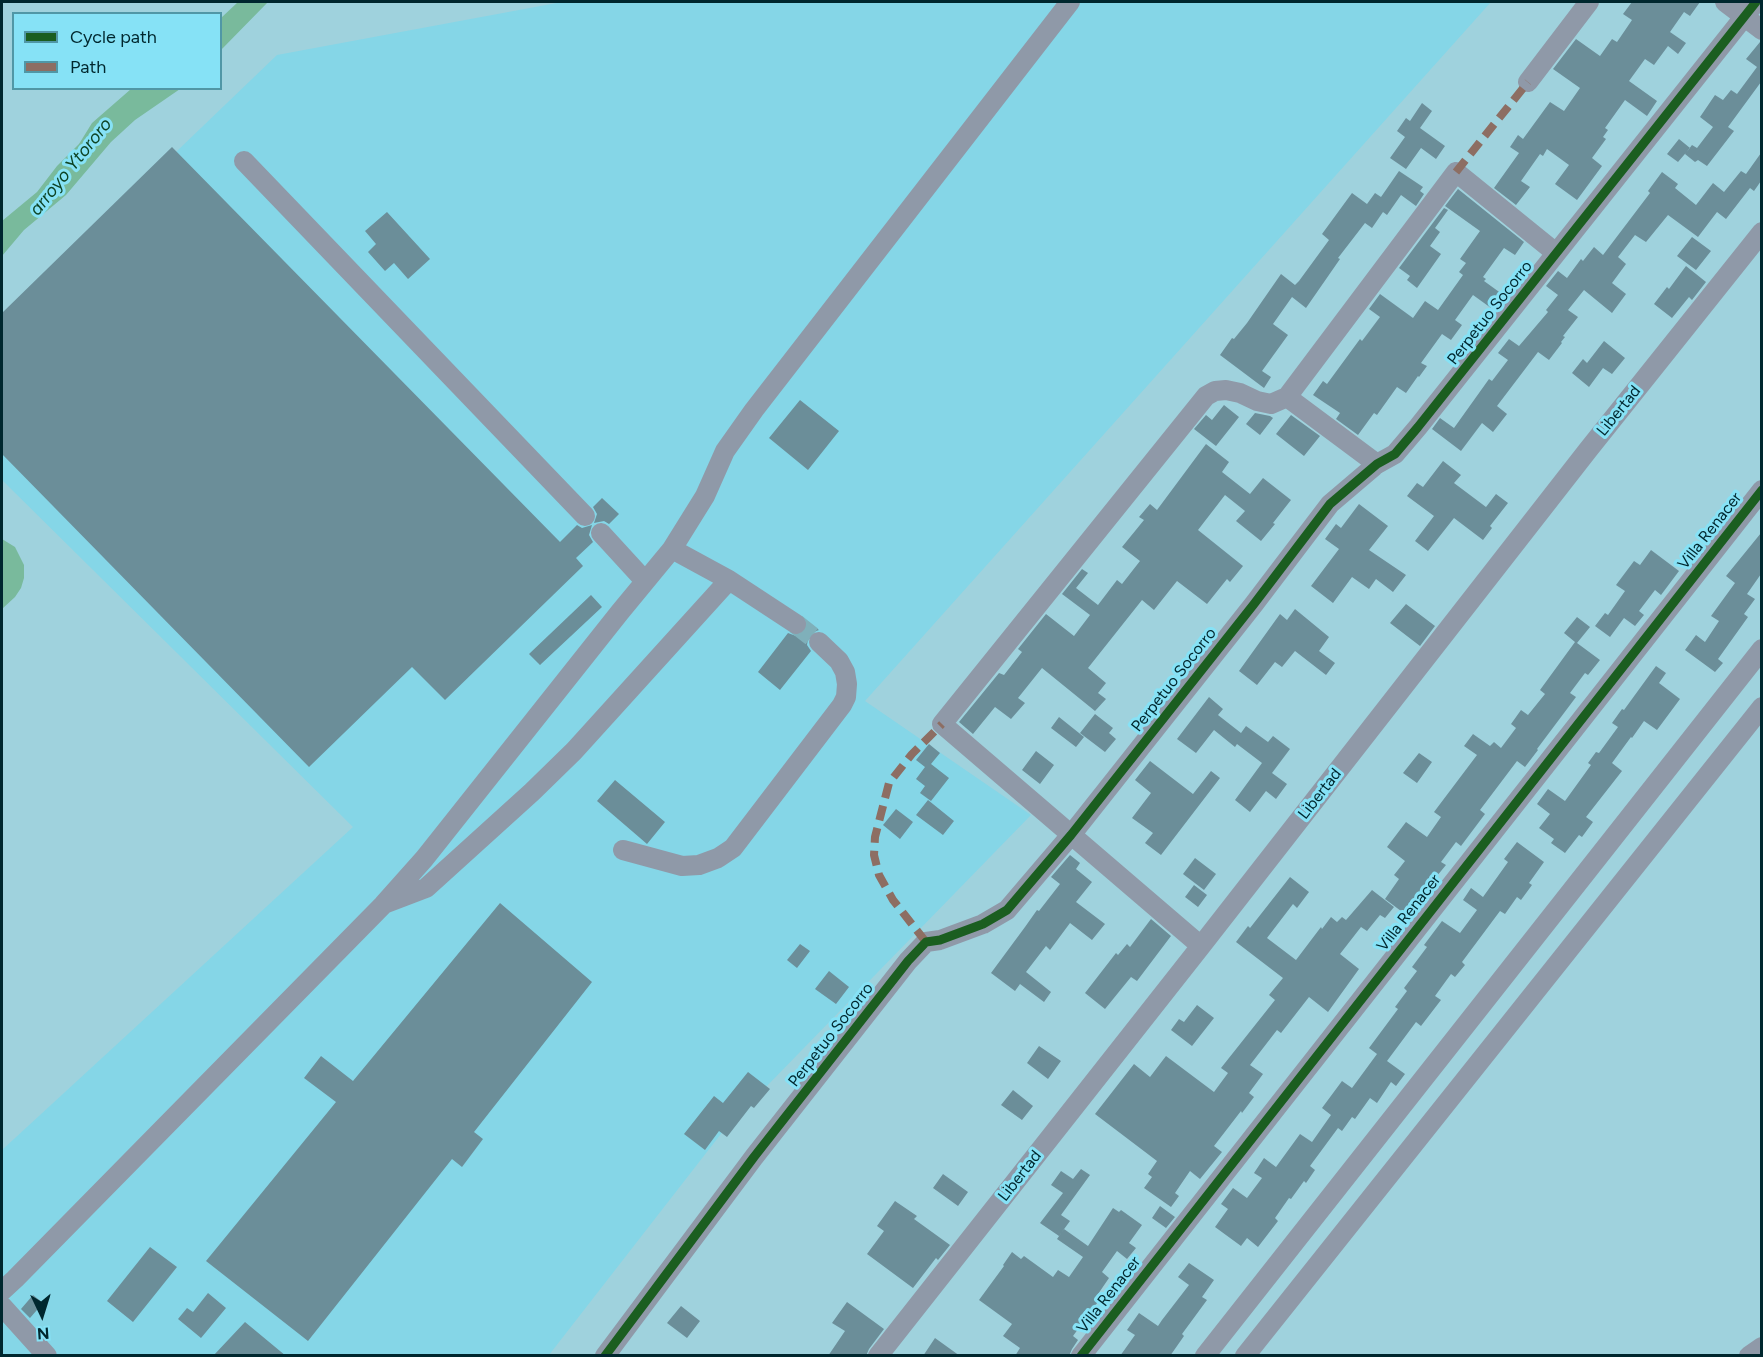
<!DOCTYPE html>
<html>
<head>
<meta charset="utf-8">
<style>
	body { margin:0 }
	#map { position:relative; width:1763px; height:1357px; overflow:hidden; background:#9fd2dd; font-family:Figtree,sans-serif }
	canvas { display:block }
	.frame { position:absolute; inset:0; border:3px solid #00272e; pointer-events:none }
	.legend { position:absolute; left:12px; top:12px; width:210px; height:78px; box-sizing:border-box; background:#86e2f6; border:2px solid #5097a6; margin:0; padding:8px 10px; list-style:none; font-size:18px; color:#00272e }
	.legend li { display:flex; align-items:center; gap:12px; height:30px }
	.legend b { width:30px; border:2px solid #5097a6 }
	.north { position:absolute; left:12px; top:1285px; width:60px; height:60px; -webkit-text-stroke:4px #86e2f6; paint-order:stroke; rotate:176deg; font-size:16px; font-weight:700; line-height:24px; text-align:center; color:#00272e }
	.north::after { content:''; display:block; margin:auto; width:21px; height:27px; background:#00272e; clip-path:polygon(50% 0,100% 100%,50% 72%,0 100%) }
</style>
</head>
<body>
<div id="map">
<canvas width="1763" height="1357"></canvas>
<div class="frame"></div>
<ul class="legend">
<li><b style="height:8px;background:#1b5e20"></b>Cycle path</li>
<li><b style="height:8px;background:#8d6e63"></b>Path</li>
</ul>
<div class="north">N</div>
</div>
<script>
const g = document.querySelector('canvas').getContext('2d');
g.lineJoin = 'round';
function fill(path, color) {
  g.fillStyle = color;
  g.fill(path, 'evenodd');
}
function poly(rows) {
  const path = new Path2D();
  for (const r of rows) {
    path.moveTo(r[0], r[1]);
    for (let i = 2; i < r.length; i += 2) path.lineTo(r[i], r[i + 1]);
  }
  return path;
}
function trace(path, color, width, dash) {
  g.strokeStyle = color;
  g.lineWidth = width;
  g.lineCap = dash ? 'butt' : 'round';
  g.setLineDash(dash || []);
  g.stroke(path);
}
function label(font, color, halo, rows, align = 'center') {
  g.font = font + ' Figtree,sans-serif';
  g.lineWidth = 6;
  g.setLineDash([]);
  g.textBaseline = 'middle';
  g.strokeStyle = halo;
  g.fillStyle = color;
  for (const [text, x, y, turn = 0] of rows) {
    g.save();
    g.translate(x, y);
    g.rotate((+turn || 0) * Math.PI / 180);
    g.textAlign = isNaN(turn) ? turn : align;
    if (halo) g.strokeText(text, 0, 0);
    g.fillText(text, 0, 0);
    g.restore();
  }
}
fill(poly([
	[562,2,1491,2,865,701,1031,815,724,1130,549,1355,2,1356,2,1150,353,827,2,480,2,319,277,55]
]), '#85d6e7');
fill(poly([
	[238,2,268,2,221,50,221,18],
	[131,89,180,89,135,120,111,142,66,195,24,230,2,256,2,221,37,192,57,166,79,144,92,123],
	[2,539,15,547,24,565,24,578,21,588,15,597,2,609]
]), '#79ba9c');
fill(poly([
	[1632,2,1700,2,1690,16,1684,12,1670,32,1686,43,1678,54,1668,46,1654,65,1645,59,1629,81,1657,101,1647,116,1625,100,1605,128,1608,130,1603,137,1606,139,1592,158,1602,166,1577,200,1555,184,1569,165,1547,149,1543,156,1540,154,1521,181,1530,187,1516,205,1494,188,1519,153,1510,147,1518,135,1523,139,1550,102,1564,111,1580,88,1553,69,1576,39,1600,56,1612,39,1617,42,1632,20,1623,14],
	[1760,42,1761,42,1761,82,1728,127,1734,131,1707,166,1698,160,1695,162,1685,154,1692,145,1697,148,1713,127,1700,117,1715,95,1723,100,1731,90,1737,94,1757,67,1746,59],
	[1422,103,1432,111,1420,128,1445,146,1436,159,1421,148,1406,169,1390,158,1405,137,1397,131,1406,118,1410,121],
	[1679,139,1690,148,1678,162,1667,154],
	[172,147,560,542,577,525,582,528,592,525,589,535,593,542,576,558,583,566,445,700,412,667,309,767,2,454,2,313],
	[1761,153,1761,181,1754,191,1750,188,1726,219,1717,212,1698,237,1668,215,1646,242,1635,235,1618,257,1626,264,1612,283,1626,294,1612,313,1584,290,1568,310,1578,317,1563,336,1565,337,1561,342,1562,343,1549,360,1538,352,1497,406,1507,414,1493,432,1482,423,1461,451,1432,429,1440,418,1454,428,1489,379,1492,381,1508,360,1498,353,1509,339,1519,346,1548,312,1546,310,1558,295,1546,286,1558,271,1567,278,1581,259,1583,261,1594,247,1603,255,1650,193,1648,191,1662,172,1678,184,1675,188,1696,205,1713,183,1724,192,1741,171,1746,174],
	[1399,171,1423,187,1420,191,1424,194,1416,206,1401,195,1387,215,1383,212,1372,228,1365,223,1338,258,1340,259,1306,308,1292,297,1273,324,1288,335,1262,371,1271,377,1264,388,1220,355,1232,338,1234,339,1247,323,1281,274,1295,285,1299,281,1329,240,1322,234,1352,193,1367,204,1375,193,1381,197],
	[1458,189,1524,242,1515,255,1504,248,1483,277,1486,279,1484,281,1502,294,1491,308,1473,295,1455,320,1462,325,1451,340,1442,334,1421,363,1427,366,1419,377,1418,376,1406,393,1397,387,1377,415,1374,413,1358,435,1336,419,1340,413,1313,395,1323,381,1327,384,1360,339,1362,341,1380,317,1369,309,1380,294,1413,318,1425,301,1438,310,1463,275,1459,272,1466,263,1460,259,1480,231,1445,206],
	[1444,208,1448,210,1435,228,1440,232,1430,246,1441,254,1417,288,1407,280,1410,276,1399,268],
	[387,212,430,259,408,279,394,263,385,271,368,252,376,244,365,231],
	[1692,237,1711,251,1696,270,1677,256],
	[1686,266,1706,282,1692,300,1689,297,1672,318,1654,304,1667,287,1669,289],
	[1604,341,1625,358,1612,374,1603,368,1589,387,1572,373,1583,359,1587,363],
	[800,400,839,431,808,470,769,438],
	[1224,405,1239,417,1216,446,1194,429,1206,415,1212,420],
	[1255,413,1270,416,1273,418,1260,435,1246,424],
	[1291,415,1320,436,1304,456,1276,434],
	[1206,444,1229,462,1222,472,1250,494,1263,478,1291,500,1273,523,1275,524,1261,541,1236,521,1245,511,1225,495,1198,530,1243,566,1230,582,1227,579,1207,604,1177,581,1154,610,1142,600,1088,668,1106,683,1098,693,1106,699,1095,711,1042,668,1018,698,1025,703,1011,719,995,707,973,734,959,722,999,673,1004,675,1022,652,1018,649,1046,614,1074,636,1090,615,1062,594,1082,569,1088,573,1076,588,1098,605,1117,580,1122,584,1140,561,1122,547,1144,520,1139,517,1150,504,1157,510],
	[1443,461,1461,475,1454,483,1486,507,1496,494,1508,503,1490,526,1492,528,1483,540,1454,518,1428,551,1415,541,1434,516,1407,496,1417,483,1423,487],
	[602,498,619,514,609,524,604,521,594,523,597,514,593,507],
	[1359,504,1388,526,1369,550,1406,575,1393,592,1376,579,1369,589,1352,577,1333,603,1311,586,1339,549,1325,539,1336,524,1341,528],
	[1761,533,1761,574,1747,594,1755,599,1744,614,1748,617,1718,659,1723,663,1715,672,1685,650,1696,635,1705,642,1719,621,1711,616,1735,583,1726,576],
	[1651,550,1679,571,1661,595,1655,590,1639,611,1644,615,1635,626,1624,618,1610,637,1595,626,1605,613,1608,615,1625,591,1616,585,1634,561,1640,565],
	[591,595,602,607,540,665,529,654],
	[1406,604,1435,626,1420,646,1390,623],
	[1295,609,1329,637,1319,651,1335,663,1326,675,1295,651,1282,667,1275,662,1257,685,1239,671,1280,614,1287,620],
	[1577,617,1590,627,1577,643,1600,660,1588,675,1585,673,1570,693,1576,697,1537,749,1538,750,1525,767,1517,761,1480,810,1485,814,1461,846,1456,842,1441,862,1446,865,1417,900,1420,903,1409,917,1385,899,1399,879,1394,875,1405,861,1387,847,1406,822,1427,837,1441,817,1434,812,1477,755,1464,746,1473,734,1490,746,1494,742,1501,748,1516,728,1511,724,1521,710,1528,715,1545,694,1540,690,1575,642,1564,633],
	[807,621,819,630,811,633,808,639,807,645,811,651,780,690,758,672,788,633,796,636,802,634,806,631,808,625],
	[1656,666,1666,673,1659,683,1680,699,1657,730,1644,721,1632,738,1631,737,1612,763,1622,771,1586,817,1593,822,1582,837,1579,835,1565,853,1551,843,1554,839,1539,828,1550,814,1537,804,1548,789,1565,801,1591,765,1588,763,1596,752,1599,753,1618,727,1612,723,1622,709,1624,710],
	[1209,697,1223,709,1218,715,1241,733,1246,726,1268,742,1273,736,1290,749,1272,773,1287,784,1276,799,1266,791,1250,812,1235,800,1262,763,1237,744,1235,747,1214,730,1196,753,1177,739],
	[1095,714,1113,728,1109,733,1116,739,1105,752,1080,733],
	[1059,717,1084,737,1076,747,1051,728],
	[929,744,940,753,931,764,949,778,931,801,920,793,925,786,916,779,925,767,916,760],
	[1036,751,1054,765,1040,784,1022,770],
	[1419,753,1432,762,1417,783,1403,773],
	[1150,761,1193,794,1211,771,1220,778,1161,855,1145,843,1153,833,1132,818,1151,793,1135,780],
	[615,780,665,822,647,844,597,801],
	[928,800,954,821,943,835,916,815],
	[896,809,913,822,900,839,883,825],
	[1517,842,1544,862,1529,883,1532,885,1521,900,1517,897,1505,914,1500,911,1462,962,1465,965,1455,977,1451,974,1435,996,1441,1000,1421,1026,1416,1022,1387,1061,1405,1074,1396,1086,1391,1082,1377,1103,1370,1098,1355,1119,1352,1117,1342,1131,1338,1128,1310,1166,1315,1170,1306,1183,1304,1181,1291,1199,1289,1198,1275,1218,1278,1221,1258,1247,1247,1238,1241,1246,1215,1227,1228,1209,1221,1204,1233,1188,1247,1198,1262,1178,1254,1173,1264,1158,1276,1167,1300,1134,1312,1142,1331,1115,1322,1108,1342,1081,1352,1088,1377,1054,1369,1048,1398,1009,1395,1007,1407,991,1404,988,1417,971,1412,967,1427,947,1424,945,1442,921,1460,933,1477,910,1463,900,1471,888,1483,897,1508,862,1504,859],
	[1070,855,1080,863,1076,869,1092,882,1076,902,1105,924,1092,940,1070,923,1050,950,1046,946,1026,972,1051,992,1044,1002,1020,984,1015,991,991,973,1025,927,1037,910,1039,911,1060,884,1051,877],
	[1195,858,1216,874,1204,890,1183,874],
	[1290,877,1309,892,1297,908,1293,904,1267,938,1296,960,1321,927,1322,929,1331,917,1337,922,1342,917,1346,920,1372,890,1394,907,1385,918,1380,915,1367,931,1361,927,1340,954,1359,969,1328,1012,1309,997,1281,1033,1277,1030,1250,1065,1263,1074,1249,1093,1254,1097,1242,1113,1241,1111,1214,1146,1222,1152,1200,1179,1190,1171,1175,1193,1179,1196,1171,1207,1144,1188,1152,1177,1148,1174,1157,1161,1095,1114,1134,1064,1150,1077,1166,1056,1214,1092,1228,1073,1221,1068,1275,1000,1269,995,1283,978,1236,942,1248,926,1250,928],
	[1194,885,1207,895,1198,907,1185,897],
	[500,903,592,982,474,1132,483,1139,462,1167,452,1159,308,1341,206,1261,336,1102,304,1078,321,1056,353,1081],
	[1151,919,1171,936,1137,981,1131,977,1105,1009,1085,993,1116,953,1118,955,1127,944,1130,947],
	[800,944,810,951,797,968,787,960],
	[829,971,849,987,836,1004,815,989],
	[1197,1005,1214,1018,1192,1046,1171,1030,1179,1019,1184,1022],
	[1039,1046,1061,1061,1048,1079,1027,1063],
	[748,1072,770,1089,754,1108,751,1106,727,1137,719,1131,705,1150,684,1134,714,1096,723,1103],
	[1013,1090,1033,1106,1022,1120,1001,1105],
	[1081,1169,1090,1175,1061,1215,1070,1221,1059,1236,1040,1223,1063,1193,1051,1185,1061,1171,1073,1179],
	[943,1174,968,1192,958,1206,933,1188],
	[895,1201,917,1216,914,1219,950,1245,938,1260,936,1258,913,1288,867,1254,884,1231,877,1226],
	[1160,1206,1175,1217,1166,1228,1152,1218],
	[1113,1208,1119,1212,1121,1210,1142,1225,1129,1243,1136,1248,1127,1259,1117,1251,1102,1272,1109,1278,1096,1297,1100,1299,1073,1336,1078,1340,1072,1349,1069,1356,1015,1356,1020,1348,1003,1336,1012,1324,979,1300,1004,1266,1003,1265,1012,1252,1021,1259,1024,1256,1053,1277,1058,1270,1069,1277,1083,1257,1057,1239,1064,1229,1088,1246],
	[150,1247,177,1267,133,1322,107,1301],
	[1189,1263,1214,1280,1202,1297,1207,1300,1182,1334,1184,1336,1170,1356,1120,1356,1135,1335,1127,1330,1139,1313,1158,1326,1162,1320,1189,1285,1178,1277],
	[208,1293,226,1308,201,1338,178,1319,187,1308,193,1312],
	[33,1295,43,1303,30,1318,21,1309],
	[847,1302,884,1329,869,1349,866,1356,828,1356,845,1331,832,1323],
	[681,1306,700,1321,687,1338,667,1323],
	[245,1322,286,1356,213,1356],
	[935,1338,960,1356,923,1356]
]), '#6b8e99');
trace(poly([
	[796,624,819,642]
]), '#7fb0ba', 20, [20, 10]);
trace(poly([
	[1725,2,1762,30],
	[1528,82,1589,2],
	[244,161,585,516],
	[1287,397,1377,464],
	[601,533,645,581],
	[672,549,729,580,796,624],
	[623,850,682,866,699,865,718,858,733,848,842,705,846,697,847,684,845,672,839,661,819,642],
	[384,904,426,888,532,792,574,751,729,580],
	[1201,946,942,724,1206,396,1215,391,1226,390,1240,393,1257,401,1271,404,1287,397,1456,172,1556,253],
	[2,1291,15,1279,383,905,424,859,620,612,672,549,705,496,725,451,754,410,1070,2],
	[2,1306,47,1356],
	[605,1356,754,1157,908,961,926,942,940,940,983,924,1007,910,1071,835,1254,604,1330,504,1377,464,1395,454,1418,427,1756,2],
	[878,1356,1201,946,1588,450,1762,232],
	[1081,1356,1762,490],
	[1205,1356,1762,649],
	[1245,1356,1762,707],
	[1749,1356,1762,1347]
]), '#8f99a8', 20);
trace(poly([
	[1456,172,1528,82],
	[926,942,893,900,879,875,874,855,875,837,889,783,912,754,942,724]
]), '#8d6e63', 8, [15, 8]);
trace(poly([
	[605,1356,754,1157,908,961,926,942,940,940,983,924,1007,910,1071,835,1254,604,1330,504,1377,464,1395,454,1418,427,1756,2],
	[1081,1356,1762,490]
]), '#1b5e20', 9);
label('16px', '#00272e', '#86e2f6', [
	["Perpetuo Socorro",1490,313,-52],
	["Libertad",1619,411,-51],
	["Villa Renacer",1710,531,-52],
	["Perpetuo Socorro",1174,680,-52],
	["Libertad",1320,794,-52],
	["Villa Renacer",1409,913,-52],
	["Perpetuo Socorro",831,1035,-52],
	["Libertad",1020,1176,-52],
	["Villa Renacer",1109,1295,-52]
]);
label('italic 18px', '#0e4425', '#86e2f6', [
	["arroyo Ytororo",71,167,-51]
]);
</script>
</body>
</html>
